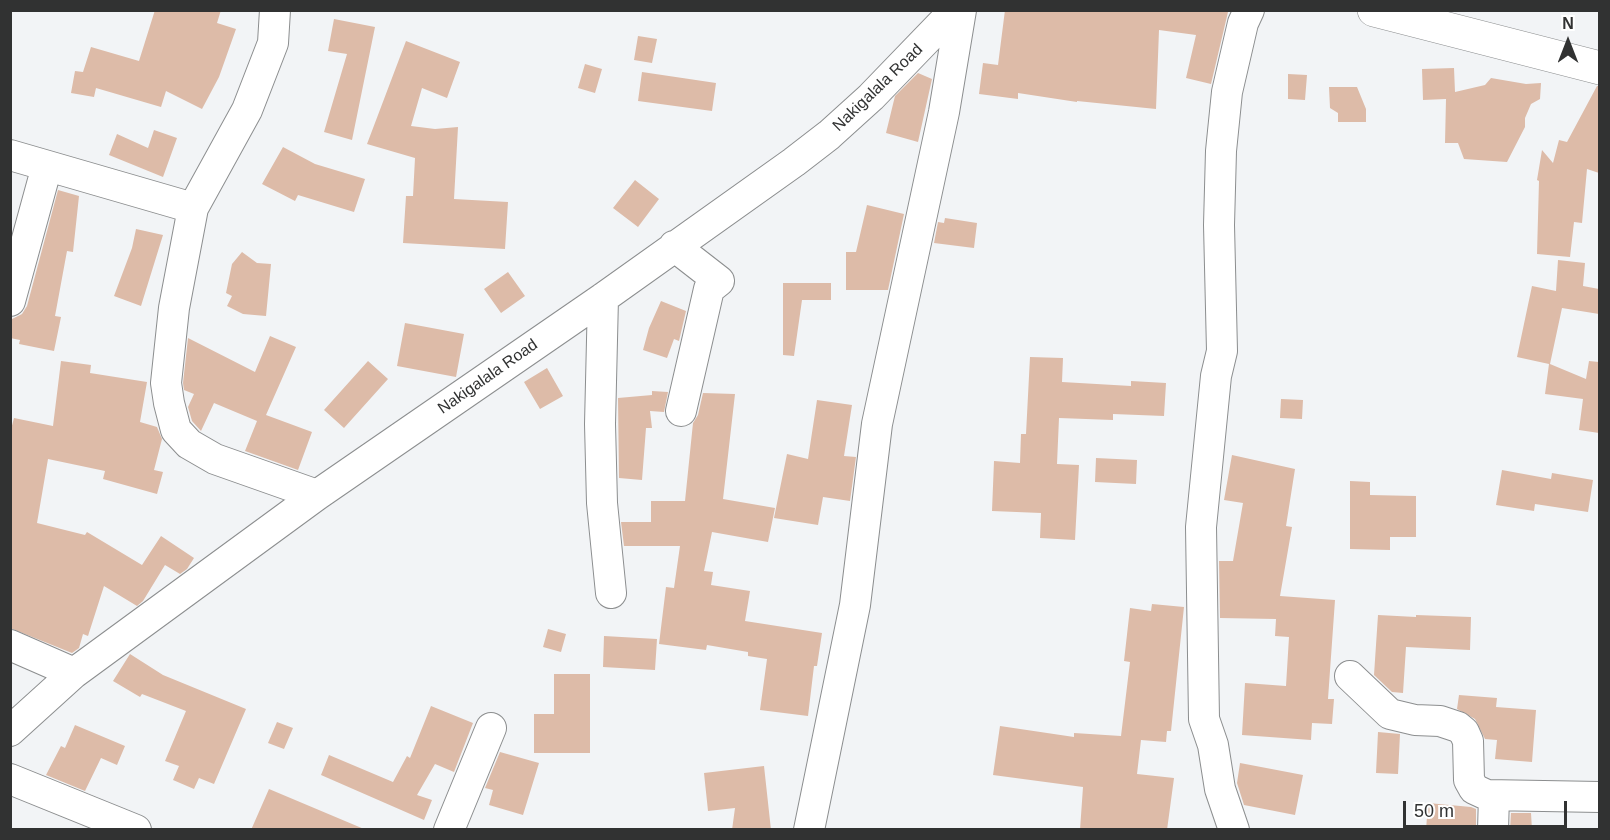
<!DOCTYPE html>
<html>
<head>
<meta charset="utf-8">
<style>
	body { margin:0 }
	#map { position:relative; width:1610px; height:840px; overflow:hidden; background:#f2f4f6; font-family:Arial,sans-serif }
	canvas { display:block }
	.frame { position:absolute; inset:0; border:12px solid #313232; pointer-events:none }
	.north { position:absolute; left:1538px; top:12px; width:60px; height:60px; -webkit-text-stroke:4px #fff; paint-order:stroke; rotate:0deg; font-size:16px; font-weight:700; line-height:24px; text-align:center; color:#313232 }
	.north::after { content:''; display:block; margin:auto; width:21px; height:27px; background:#313232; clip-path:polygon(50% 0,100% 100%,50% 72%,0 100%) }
	.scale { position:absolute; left:1403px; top:801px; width:164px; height:27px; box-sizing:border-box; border:3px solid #313232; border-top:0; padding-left:8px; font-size:18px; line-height:21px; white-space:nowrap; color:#313232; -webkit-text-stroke:4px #fff; paint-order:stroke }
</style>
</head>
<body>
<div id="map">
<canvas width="1610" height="840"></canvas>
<div class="frame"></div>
<div class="north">N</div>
<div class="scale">50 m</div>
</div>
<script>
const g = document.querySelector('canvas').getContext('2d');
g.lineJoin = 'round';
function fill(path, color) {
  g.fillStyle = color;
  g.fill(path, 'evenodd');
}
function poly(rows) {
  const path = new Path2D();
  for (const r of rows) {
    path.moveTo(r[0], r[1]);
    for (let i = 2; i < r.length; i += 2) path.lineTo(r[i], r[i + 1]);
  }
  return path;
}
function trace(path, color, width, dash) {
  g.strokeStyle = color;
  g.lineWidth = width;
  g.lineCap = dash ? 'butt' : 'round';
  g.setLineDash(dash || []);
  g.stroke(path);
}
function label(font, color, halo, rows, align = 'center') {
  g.font = font + ' Arial,sans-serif';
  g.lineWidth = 4.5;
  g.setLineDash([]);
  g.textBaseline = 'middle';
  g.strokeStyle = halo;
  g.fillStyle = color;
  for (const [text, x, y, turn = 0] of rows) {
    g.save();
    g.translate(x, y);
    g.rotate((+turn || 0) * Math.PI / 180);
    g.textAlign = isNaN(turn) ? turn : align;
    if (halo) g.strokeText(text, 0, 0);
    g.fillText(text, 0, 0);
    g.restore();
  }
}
fill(poly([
	[155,10,221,10,217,23,236,29,219,77,202,109,166,91,161,107,96,88,94,97,71,93,75,71,83,72,91,47,139,61],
	[1005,10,1219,10,1228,12,1211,84,1186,78,1196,35,1159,30,1156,109,1077,101,1077,102,1018,93,1018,99,979,94,983,63,998,65],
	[334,19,375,27,352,140,324,132,347,54,328,51],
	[638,36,657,39,652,63,634,60],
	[406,41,460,62,447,98,422,88,411,126,435,129,458,127,454,199,508,202,505,249,403,243,406,196,413,196,415,158,367,144],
	[585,64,602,69,595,93,578,88],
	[1454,68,1455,92,1485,85,1491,78,1526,84,1541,83,1540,99,1531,104,1525,118,1525,127,1507,162,1464,159,1458,143,1445,143,1446,99,1423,100,1422,69],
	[642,72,716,83,712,111,638,101],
	[918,73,932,79,918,142,886,133,895,96],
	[1288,74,1307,75,1305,100,1288,99],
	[1597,86,1599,86,1599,173,1587,169,1582,223,1574,222,1570,257,1537,254,1539,181,1537,180,1542,150,1553,163,1559,140,1567,142],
	[1329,87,1357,87,1366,109,1366,122,1338,122,1338,113,1330,108],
	[154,130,177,138,163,177,109,155,117,134,148,148],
	[283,147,315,164,365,179,354,212,298,195,295,201,262,184],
	[635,180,659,199,638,227,613,208],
	[58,190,79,196,73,252,67,251,55,316,61,317,54,351,19,344,20,340,10,338,10,320,22,314,27,306],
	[867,205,904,214,888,290,846,290,846,252,856,252],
	[945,218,977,223,974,248,934,243,938,222,944,223],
	[136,229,163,235,141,306,114,296,132,248],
	[242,252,257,263,271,264,266,316,243,314,227,306,232,296,226,293,232,264],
	[1558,260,1585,263,1583,286,1599,289,1599,314,1562,308,1550,364,1586,379,1589,361,1599,362,1599,433,1579,430,1583,399,1545,394,1549,364,1517,357,1532,286,1556,291],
	[508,272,525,296,501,313,484,289],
	[783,283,831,283,831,300,802,300,794,356,783,355],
	[661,301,686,311,679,341,674,339,667,358,643,350,649,328],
	[405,323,464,334,456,377,397,366],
	[270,336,296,347,266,415,312,432,298,470,245,451,257,421,214,403,201,431,192,421,188,407,194,394,184,390,183,383,188,338,255,372],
	[1030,357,1063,358,1062,382,1131,386,1131,381,1166,383,1164,416,1113,414,1113,420,1059,418,1057,464,1079,465,1075,540,1040,538,1041,513,992,511,994,461,1020,463,1021,434,1026,434],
	[61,361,91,365,90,373,147,382,140,422,157,427,162,439,154,470,163,472,157,494,103,479,105,471,48,459,37,523,85,535,87,532,142,565,161,536,194,558,187,569,180,574,165,565,143,601,137,606,104,586,88,636,83,634,79,648,72,653,10,628,10,433,14,418,53,426],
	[368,361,388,379,344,428,324,410],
	[547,368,563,396,540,409,524,382],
	[652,391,668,392,664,412,650,411,652,428,646,428,642,480,619,478,618,398,652,395],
	[703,393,735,394,723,499,775,508,768,542,712,532,704,571,713,572,711,585,750,591,745,621,822,633,817,666,814,666,808,716,760,710,767,659,748,656,748,652,707,645,706,650,659,644,666,587,674,588,680,546,624,546,621,522,651,522,651,501,685,501,693,423,698,415],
	[1281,399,1303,400,1302,419,1280,418],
	[817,400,852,405,844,456,856,457,850,501,823,497,818,525,774,518,787,454,808,459],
	[1232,455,1295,469,1286,526,1292,527,1280,596,1335,600,1328,699,1334,699,1332,724,1312,723,1311,740,1242,735,1245,683,1286,686,1289,637,1275,636,1276,619,1220,618,1219,561,1233,561,1243,503,1224,500],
	[1096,458,1137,460,1136,484,1095,482],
	[1502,470,1551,479,1552,473,1593,480,1588,512,1535,504,1534,511,1496,505],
	[1350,481,1370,482,1370,495,1416,496,1416,537,1390,537,1390,550,1350,549],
	[1152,604,1184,607,1171,731,1167,731,1166,742,1141,740,1137,774,1174,778,1167,830,1080,830,1083,787,993,775,1000,726,1074,737,1074,733,1121,736,1130,662,1124,661,1130,608,1151,611],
	[1378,615,1416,617,1416,615,1471,617,1470,650,1406,647,1403,693,1392,692,1374,675],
	[548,629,566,634,561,652,543,647],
	[604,636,657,639,655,670,603,667],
	[130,654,163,675,246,709,214,784,199,778,194,789,173,780,179,766,165,761,186,711,142,694,140,697,113,681],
	[554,674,590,674,590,753,534,753,534,714,554,714],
	[1459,695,1497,698,1496,707,1536,710,1532,762,1495,759,1497,740,1485,739,1475,719,1457,709],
	[431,706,473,723,454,772,435,764,417,795,432,800,424,820,321,775,329,755,393,782,407,756,410,758],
	[277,722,293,728,284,749,268,743],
	[75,725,125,746,117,765,101,758,85,791,46,775,61,746,65,748],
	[1378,732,1400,734,1398,774,1376,773],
	[500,752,539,763,523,815,489,805,493,790,485,788],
	[1240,763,1303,775,1295,815,1244,805,1237,783],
	[764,766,771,830,732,830,735,808,708,811,704,773],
	[269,789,364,829,364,830,251,830],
	[1428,803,1471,807,1476,809,1476,830,1426,830],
	[1511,813,1531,813,1532,830,1510,830]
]), '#ddbba8');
const minor = poly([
	[275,10,273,43,247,110,193,208,174,308,166,383,169,403,176,430,189,444,215,459,317,495],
	[10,155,193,208],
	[674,246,719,281,709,289,681,411],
	[603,298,600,424,602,503,611,593],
	[10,301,47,166],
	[10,645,74,673],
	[1350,676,1390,714,1415,720,1440,721,1458,727,1464,732,1468,741,1469,780,1474,789,1487,795,1600,797],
	[10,731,74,673,317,495,603,298,794,162,829,135,871,97,955,10],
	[10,779,136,830],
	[449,830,491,728],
	[809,830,855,605,877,424,944,112,961,10],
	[1234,830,1220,789,1213,745,1204,719,1201,527,1216,376,1222,351,1219,225,1221,151,1227,92,1243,23,1249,10],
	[1493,830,1494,796]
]);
const major = poly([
	[1374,10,1600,68]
]);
trace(minor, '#8c8e8f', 32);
trace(major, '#8c8e8f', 34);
trace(minor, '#fff', 30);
trace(major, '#fff', 33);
label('16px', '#313232', '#fff', [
	["Nakigalala Road",878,88,-44],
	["Nakigalala Road",488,377,-35]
]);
</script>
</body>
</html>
